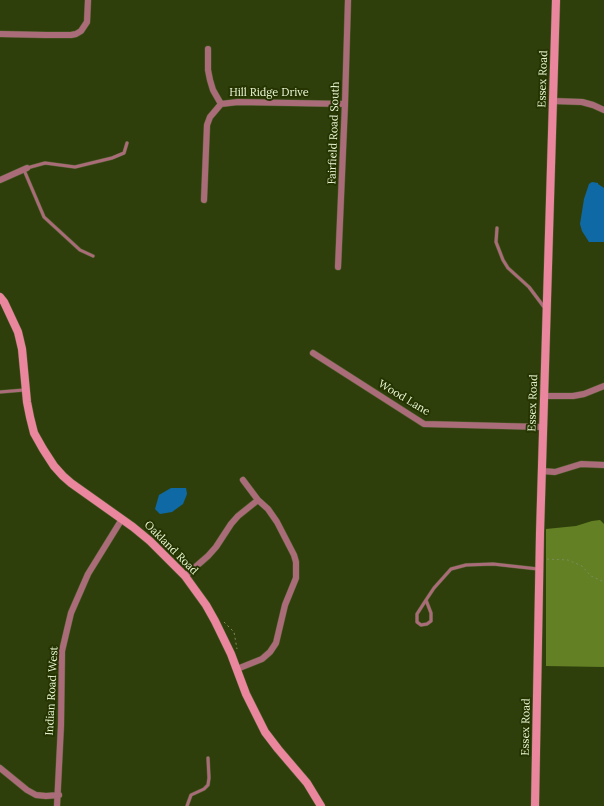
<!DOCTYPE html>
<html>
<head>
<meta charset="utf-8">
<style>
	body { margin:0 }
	canvas { display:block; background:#2f3f0b }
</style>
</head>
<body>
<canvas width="604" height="806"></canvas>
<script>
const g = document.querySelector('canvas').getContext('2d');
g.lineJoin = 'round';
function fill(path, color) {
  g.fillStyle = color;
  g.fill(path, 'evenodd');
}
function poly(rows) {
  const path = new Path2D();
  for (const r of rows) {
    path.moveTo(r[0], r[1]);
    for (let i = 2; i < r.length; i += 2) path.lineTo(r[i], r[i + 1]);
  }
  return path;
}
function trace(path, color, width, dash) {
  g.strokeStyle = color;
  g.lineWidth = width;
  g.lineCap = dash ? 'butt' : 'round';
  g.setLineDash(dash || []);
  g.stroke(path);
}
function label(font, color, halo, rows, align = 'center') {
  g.font = font + ' Lora,serif';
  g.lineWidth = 4;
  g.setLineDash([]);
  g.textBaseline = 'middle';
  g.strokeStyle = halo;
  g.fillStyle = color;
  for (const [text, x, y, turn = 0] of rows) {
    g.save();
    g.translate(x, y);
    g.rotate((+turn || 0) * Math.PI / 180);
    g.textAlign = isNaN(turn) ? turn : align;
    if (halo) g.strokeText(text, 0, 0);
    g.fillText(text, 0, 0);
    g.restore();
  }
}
fill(poly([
	[600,520,604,524,604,667,546,666,546,529,576,526,592,521]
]), '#638024');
fill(poly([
	[592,182,598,183,598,184,604,188,604,242,589,242,582,231,580,224,584,199,589,184],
	[171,488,186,488,187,494,183,504,172,512,160,514,155,509,159,495]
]), '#0f69a5');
const lane = poly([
	[27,168,45,163,75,167,112,158,124,153,127,143],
	[24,170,44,217,80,250,93,256],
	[497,228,496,242,503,260,508,268,529,287,544,307],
	[0,392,24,390],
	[426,600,417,614,417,622,421,625,427,624,431,621,431,613,426,600,434,588,451,569,466,565,493,564,538,569],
	[187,806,191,795,204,789,208,785,209,778,208,758]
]);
const street = poly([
	[0,34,46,35,71,35,76,34,81,31,87,22,88,0],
	[208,49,208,70,210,80,213,90,221,104],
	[553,101,582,102,593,105,604,110],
	[0,180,27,168],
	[204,200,207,125,210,117,221,104,238,102,345,104],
	[338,267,345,104,348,0],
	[313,353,424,424,543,427],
	[544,396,573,396,584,394,604,386],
	[542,471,555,472,581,464,604,465],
	[243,480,258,500],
	[185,576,208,556,216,547,231,524,238,516,258,500,268,509,277,522,294,555,296,562,296,578,285,605,276,643,270,652,262,659,237,669],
	[0,768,27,790,36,795,46,796,59,795],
	[57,806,61,725,62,651,66,634,71,613,88,574,122,519]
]);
const secondary = poly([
	[0,297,4,302,18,332,22,349,27,402,30,417,34,433,43,449,54,466,63,476,71,483,133,527,150,541,185,576,206,605,215,621,231,654,246,694,265,732,278,749,307,783,321,806],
	[535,806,540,533,556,0]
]);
trace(lane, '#4d5d2b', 4);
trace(street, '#4d5d2b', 7);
trace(secondary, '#4d5d2b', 9);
trace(poly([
	[547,559,568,560,582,566,591,576,604,582],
	[224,622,234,632,237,649]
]), '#7b8b5d', 1, [2, 3]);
trace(lane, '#ab6c7a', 3);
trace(street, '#ab6c7a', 6);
trace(secondary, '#ea879e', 8);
label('11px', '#eaf8d5', '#253400', [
	["Essex Road",543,79,-88],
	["Hill Ridge Drive",269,93],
	["Fairfield Road South",334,133,-88],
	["Wood Lane",404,398,31],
	["Essex Road",533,403,-88],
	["Oakland Road",171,548,45],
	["Indian Road West",52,691,-87],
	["Essex Road",526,727,-89]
]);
</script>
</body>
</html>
